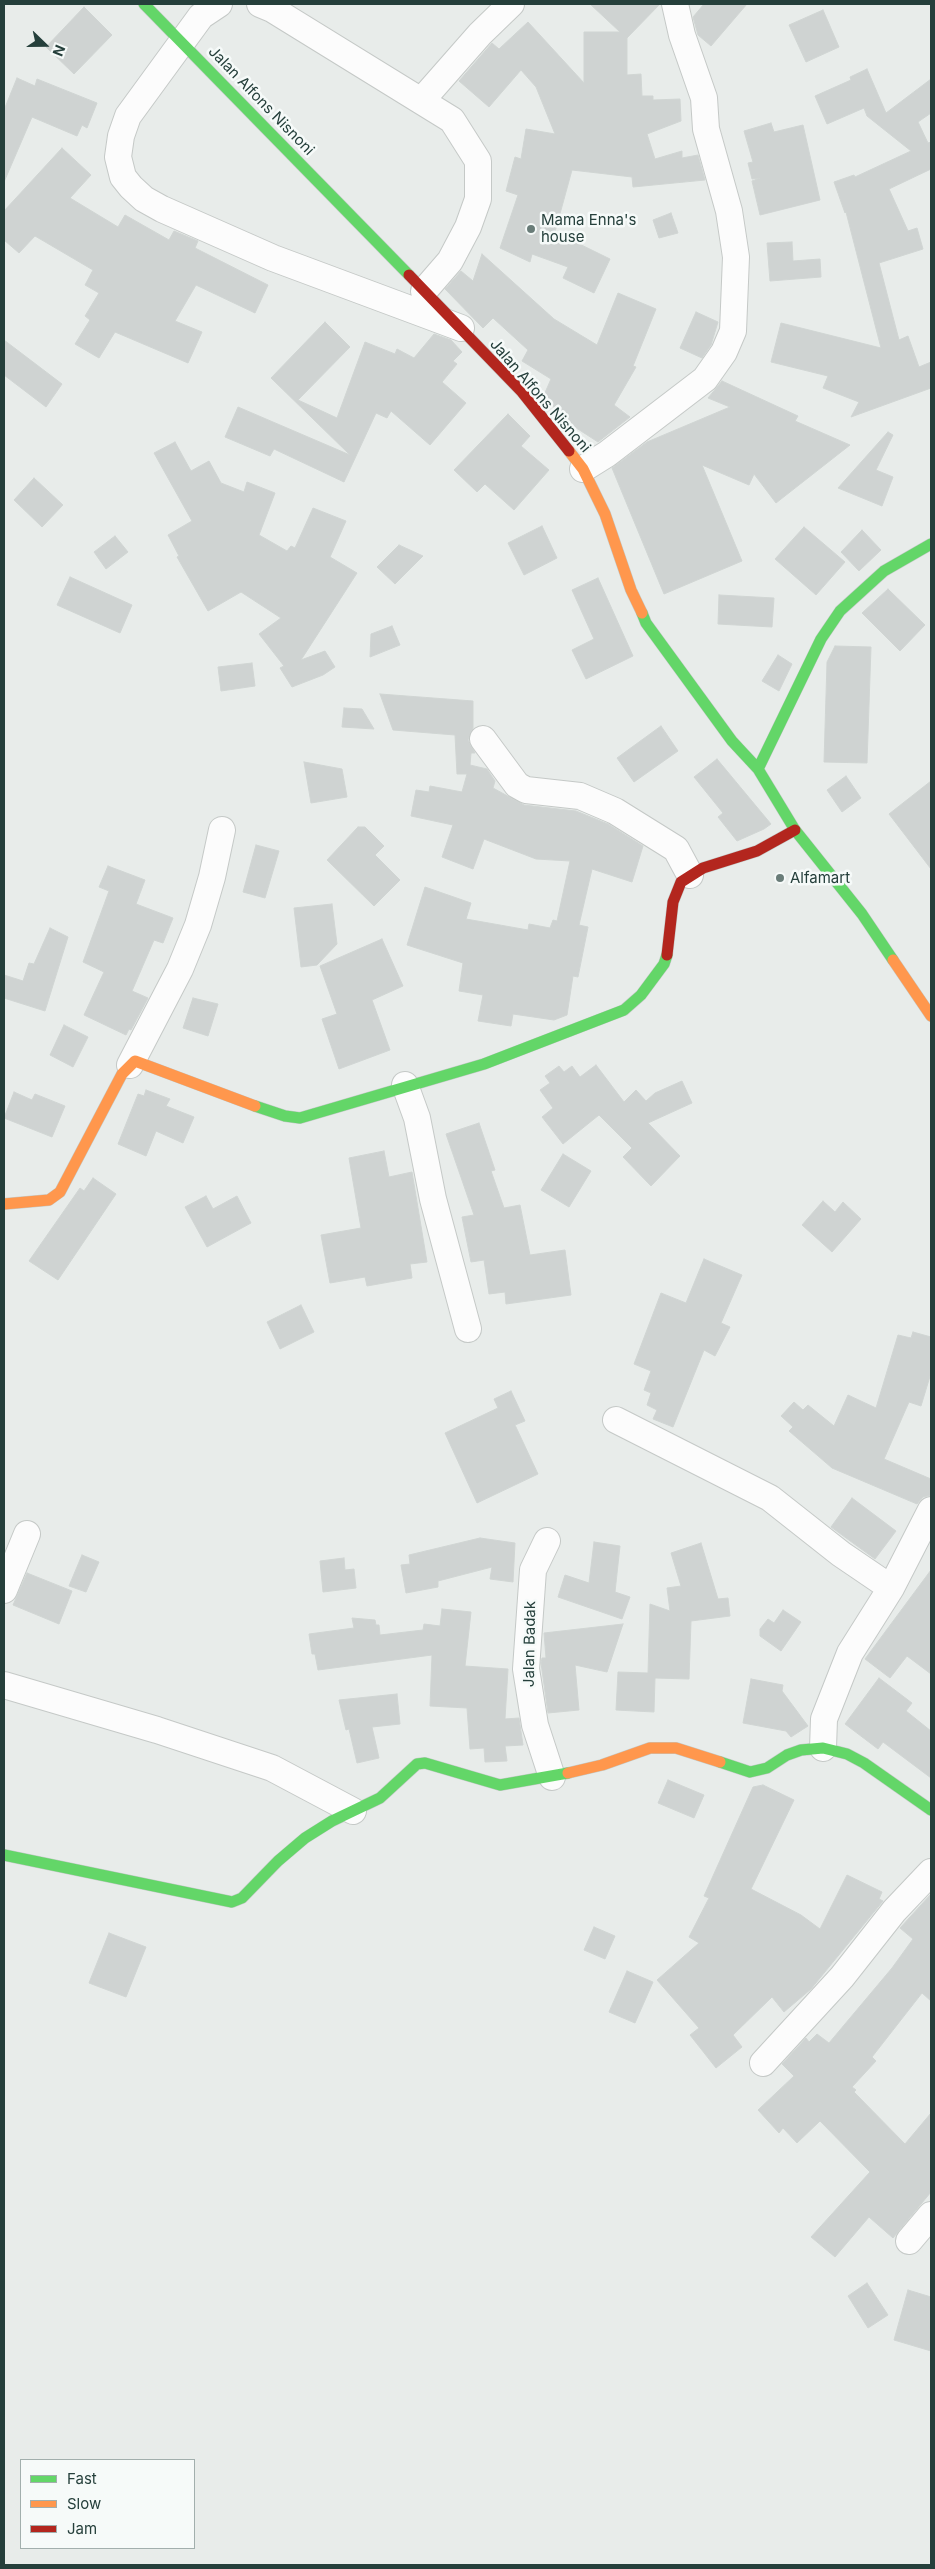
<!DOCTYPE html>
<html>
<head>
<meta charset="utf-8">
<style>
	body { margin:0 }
	#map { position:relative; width:935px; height:2569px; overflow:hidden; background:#e8ecea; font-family:Inter,sans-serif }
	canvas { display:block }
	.frame { position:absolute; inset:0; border:5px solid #253f3b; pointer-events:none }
	.legend { position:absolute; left:20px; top:2459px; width:175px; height:90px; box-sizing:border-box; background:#f6faf9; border:1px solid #a2afad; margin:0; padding:6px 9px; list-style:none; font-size:15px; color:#253f3b }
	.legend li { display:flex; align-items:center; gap:10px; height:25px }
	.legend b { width:25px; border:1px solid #a2afad }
	.north { position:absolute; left:20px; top:20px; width:50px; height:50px; -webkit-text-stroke:4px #f6faf9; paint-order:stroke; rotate:112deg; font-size:14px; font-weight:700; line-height:20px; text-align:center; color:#253f3b }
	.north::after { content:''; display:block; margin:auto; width:18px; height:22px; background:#253f3b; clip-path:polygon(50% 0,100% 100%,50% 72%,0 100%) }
</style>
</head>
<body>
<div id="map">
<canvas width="935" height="2569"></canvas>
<div class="frame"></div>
<ul class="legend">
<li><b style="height:6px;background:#63d668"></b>Fast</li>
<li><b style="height:6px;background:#ff974d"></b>Slow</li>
<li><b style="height:6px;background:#b3261e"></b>Jam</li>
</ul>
<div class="north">N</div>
</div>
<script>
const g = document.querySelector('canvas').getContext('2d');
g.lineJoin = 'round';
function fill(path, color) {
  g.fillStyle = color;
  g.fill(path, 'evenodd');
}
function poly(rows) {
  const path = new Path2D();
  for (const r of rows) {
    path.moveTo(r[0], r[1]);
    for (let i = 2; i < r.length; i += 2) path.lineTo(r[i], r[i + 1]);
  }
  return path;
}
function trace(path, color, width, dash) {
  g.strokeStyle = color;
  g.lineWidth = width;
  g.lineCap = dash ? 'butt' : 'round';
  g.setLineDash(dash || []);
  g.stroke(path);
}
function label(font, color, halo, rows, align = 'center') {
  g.font = font + ' Inter,sans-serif';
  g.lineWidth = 5;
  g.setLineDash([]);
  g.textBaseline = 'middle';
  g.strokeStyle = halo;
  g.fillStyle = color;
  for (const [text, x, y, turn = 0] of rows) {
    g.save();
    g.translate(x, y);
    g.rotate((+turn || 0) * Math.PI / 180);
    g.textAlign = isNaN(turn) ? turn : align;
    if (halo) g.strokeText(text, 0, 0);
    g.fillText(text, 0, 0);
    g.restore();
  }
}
const building = poly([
	[590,4,660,4,627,38,627,75,641,74,642,96,653,96,653,100,680,99,681,121,647,134,655,159,682,151,682,158,698,155,705,180,633,187,632,177,572,170,555,232,610,259,594,293,563,278,568,267,532,254,530,262,500,248,518,195,506,191,515,157,521,159,526,129,555,134,536,87,521,70,489,107,459,81,492,43,499,49,528,22,584,83,584,32,620,32,590,4],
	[704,4,747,4,711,46,698,35,693,17,704,4],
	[84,7,112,35,74,74,46,47,84,7],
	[823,10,839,47,806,62,789,25,823,10],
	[867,69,886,113,931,79,931,113,918,122,928,143,931,142,931,169,889,189,908,231,917,228,923,249,879,263,899,340,908,336,919,367,931,362,931,388,851,417,859,402,823,388,828,376,771,362,781,323,881,348,846,212,845,213,834,182,854,175,855,177,911,151,867,116,864,108,827,124,815,96,851,80,850,77,867,69],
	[17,78,35,86,37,79,97,103,87,128,82,125,77,136,32,117,4,182,4,110,17,78],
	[771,123,774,132,803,125,820,200,760,215,752,181,760,178,752,179,748,163,753,162,744,131,771,123],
	[62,148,91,175,70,198,118,227,125,215,169,240,174,231,198,241,195,248,268,285,255,313,196,285,175,321,202,332,188,363,115,332,99,358,75,344,90,320,85,316,99,293,85,285,93,270,35,236,19,253,4,240,4,211,62,148],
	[671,213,678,233,659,238,653,220,671,213],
	[792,242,793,261,820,259,821,277,770,281,767,243,792,242],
	[482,254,554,319,597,345,618,293,656,309,633,366,636,367,614,405,630,417,598,442,564,420,544,395,551,379,522,361,528,350,493,318,483,328,445,289,461,271,473,281,482,254],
	[696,312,718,322,711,345,702,358,680,348,696,312],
	[325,322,350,347,298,400,337,418,365,342,395,354,397,349,414,358,434,334,451,340,462,352,453,361,457,364,442,382,466,403,430,445,391,411,387,418,376,413,344,482,274,449,270,456,225,437,238,407,350,455,271,378,325,322],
	[4,340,62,384,46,407,4,375,4,340],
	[722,381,798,416,795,421,850,445,776,503,754,474,749,485,702,465,742,561,664,594,612,468,647,442,730,407,708,398,722,381],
	[508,414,530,436,521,446,549,470,514,510,485,484,477,492,454,470,508,414],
	[888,432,893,435,876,470,893,477,882,506,838,488,888,432],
	[175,442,191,471,209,461,221,483,244,492,247,482,275,493,259,535,287,551,291,546,295,548,313,508,346,521,330,557,357,573,301,660,325,651,335,667,323,675,292,687,280,668,284,666,259,634,281,618,241,592,208,611,177,557,179,556,168,535,192,521,154,453,175,442],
	[34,478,63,505,42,527,14,500,34,478],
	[542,526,557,558,524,575,508,543,542,526],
	[804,527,845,562,816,595,775,559,804,527],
	[862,530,881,550,859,571,841,552,862,530],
	[115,536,128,552,106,569,94,552,115,536],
	[399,545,423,556,395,584,377,567,399,545],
	[70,577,132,605,120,633,57,605,70,577],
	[598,578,633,656,586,679,572,650,594,639,572,590,598,578],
	[888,589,925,625,900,651,862,613,888,589],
	[719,595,774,598,772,627,718,624,719,595],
	[392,626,400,645,370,657,371,634,392,626],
	[835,646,871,647,867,763,824,762,827,662,835,646],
	[778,655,792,664,779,691,762,681,778,655],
	[252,663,255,686,221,691,218,667,252,663],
	[380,694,473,701,473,728,468,740,475,753,471,753,470,765,487,769,495,781,493,788,524,805,576,811,608,824,643,846,632,882,592,869,579,925,588,927,578,977,573,976,567,1015,554,1020,513,1014,511,1026,478,1021,483,995,459,991,463,963,407,945,425,887,471,903,466,919,528,930,529,924,550,928,553,920,557,921,570,861,536,859,484,839,473,869,442,857,453,825,411,816,416,790,429,792,430,786,462,792,467,774,457,774,455,735,393,730,380,694],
	[344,708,362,709,374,729,342,727,344,708],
	[661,726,678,751,634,782,617,758,661,726],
	[717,759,771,824,764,829,737,841,718,817,723,813,694,777,717,759],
	[304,762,342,769,347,797,311,803,304,762],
	[846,776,861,798,842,812,827,790,846,776],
	[931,781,931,869,889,814,931,781],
	[358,827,365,827,384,846,375,855,400,880,374,906,327,860,358,827],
	[256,845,279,851,265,898,243,892,256,845],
	[108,866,145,880,136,904,173,918,163,943,154,940,132,991,148,998,131,1030,129,1029,126,1035,84,1015,104,972,83,962,109,891,99,887,108,866],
	[332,904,337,944,317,965,301,967,294,908,332,904],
	[50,928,68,937,45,1011,4,998,4,975,23,981,29,963,34,964,50,928],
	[382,939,403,986,372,1000,390,1050,339,1069,322,1019,337,1014,320,966,382,939],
	[193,998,218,1004,208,1036,183,1028,193,998],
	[64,1025,88,1037,73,1067,50,1055,64,1025],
	[596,1065,624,1102,636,1090,646,1101,655,1093,682,1081,692,1103,648,1123,680,1156,651,1186,623,1157,632,1148,599,1115,563,1144,542,1117,553,1108,540,1090,550,1083,545,1076,559,1066,564,1072,572,1066,580,1077,596,1065],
	[146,1090,170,1099,166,1106,194,1117,183,1143,156,1131,146,1156,118,1144,138,1094,144,1096,146,1090],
	[14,1092,32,1100,35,1094,65,1106,52,1137,4,1118,14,1092],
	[479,1123,495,1170,491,1171,504,1208,520,1205,530,1255,565,1250,571,1295,506,1304,505,1292,489,1294,484,1260,471,1262,462,1217,474,1215,446,1134,479,1123],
	[384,1151,389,1177,412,1172,427,1262,410,1264,412,1278,367,1286,365,1277,330,1283,321,1235,361,1228,349,1158,384,1151],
	[563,1154,591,1171,569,1207,541,1190,563,1154],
	[93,1178,116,1194,58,1280,29,1261,80,1188,84,1191,93,1178],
	[206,1196,213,1209,237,1196,251,1223,207,1247,185,1207,206,1196],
	[823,1201,835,1212,843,1202,861,1219,832,1252,802,1225,823,1201],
	[704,1259,742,1275,721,1323,730,1327,715,1356,704,1350,673,1427,653,1419,657,1410,647,1405,651,1393,644,1390,651,1371,634,1364,661,1293,686,1303,704,1259],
	[301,1305,314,1332,280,1349,267,1322,301,1305],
	[913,1332,931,1337,931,1373,921,1406,909,1402,884,1459,931,1479,931,1495,923,1497,917,1504,832,1468,789,1431,793,1427,781,1416,794,1402,803,1410,808,1405,834,1426,848,1395,876,1408,898,1335,911,1338,913,1332],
	[511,1391,525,1421,515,1425,538,1474,477,1503,445,1433,498,1408,494,1399,511,1391],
	[852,1498,896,1531,875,1559,831,1527,852,1498],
	[480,1538,515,1543,513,1582,490,1579,492,1567,438,1581,438,1587,406,1593,401,1565,410,1564,409,1555,480,1538],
	[594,1542,620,1546,615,1592,630,1597,622,1619,558,1597,565,1575,589,1583,594,1542],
	[701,1543,718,1599,728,1598,730,1616,691,1621,689,1679,655,1678,654,1712,616,1710,618,1672,648,1673,650,1604,670,1611,667,1588,681,1586,671,1553,701,1543],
	[82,1555,99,1562,86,1592,69,1586,82,1555],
	[344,1558,345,1570,354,1569,356,1588,323,1592,320,1561,344,1558],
	[931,1570,931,1674,907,1656,890,1678,865,1659,931,1570],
	[27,1573,72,1591,59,1624,13,1605,27,1573],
	[442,1609,471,1612,465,1666,508,1669,505,1719,519,1718,523,1745,505,1746,507,1761,485,1762,484,1748,470,1749,467,1708,430,1706,432,1655,318,1670,315,1654,312,1654,309,1634,354,1628,352,1618,375,1620,376,1625,379,1625,380,1635,423,1630,424,1624,440,1626,442,1609],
	[783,1610,801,1622,781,1651,760,1636,760,1629,768,1619,774,1623,783,1610],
	[623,1624,607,1672,575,1665,579,1710,548,1713,541,1663,542,1658,546,1658,544,1633,623,1624],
	[879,1678,912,1703,906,1711,931,1731,931,1778,883,1742,878,1749,845,1724,879,1678],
	[751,1679,783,1685,782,1691,808,1726,791,1737,786,1731,743,1723,751,1679],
	[397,1694,400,1724,372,1727,379,1758,357,1763,349,1729,346,1730,339,1700,397,1694],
	[668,1780,704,1795,694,1818,658,1803,668,1780],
	[763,1785,794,1800,751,1889,801,1915,820,1929,847,1875,882,1892,879,1899,883,1901,811,1989,784,2012,772,1997,733,2035,742,2047,716,2068,690,2035,699,2028,657,1980,699,1943,689,1937,709,1898,704,1896,753,1787,763,1785],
	[931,1894,931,2001,922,1993,872,2057,876,2061,852,2087,856,2090,854,2092,905,2144,931,2113,931,2192,893,2238,869,2217,835,2257,811,2237,870,2172,820,2121,797,2143,783,2128,779,2133,758,2110,794,2076,782,2064,806,2038,809,2042,817,2034,829,2043,892,1968,913,1939,900,1928,931,1894],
	[594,1927,615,1936,605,1959,584,1950,594,1927],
	[109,1933,146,1947,126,1997,89,1983,109,1933],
	[627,1971,653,1982,635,2023,609,2012,627,1971],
	[867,2283,888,2315,868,2328,848,2296,867,2283],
	[908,2290,931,2297,931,2351,894,2340,908,2290]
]);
fill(building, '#cfd3d2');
trace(building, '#d0d5d3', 1);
const street = poly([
	[219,4,201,16,128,116,121,136,118,157,123,177,131,187,144,199,162,209,273,258,461,328],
	[260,4,272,9,452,120,478,161,478,199,468,227,450,261,424,291],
	[422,100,480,34,511,4],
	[583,469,607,454,705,379,724,352,733,331,736,257,729,211,706,129,704,98,682,35,675,4],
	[483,739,517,785,526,790,580,796,615,811,676,849,690,875],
	[130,1065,180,969,198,925,212,877,222,830],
	[405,1085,417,1118,433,1199,468,1329],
	[616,1420,770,1498,841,1554,891,1588],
	[547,1541,533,1570,526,1669,535,1725,552,1777],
	[4,1590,27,1534],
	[4,1685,157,1730,272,1768,353,1811],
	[823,1748,824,1719,850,1653,891,1588,931,1510],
	[763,2063,842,1977,894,1911,931,1872],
	[909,2241,931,2215]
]);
const fast = poly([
	[144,4,409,275],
	[642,613,646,623,732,741,758,769,795,830,862,914,893,960],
	[758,769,821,639,840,611,884,571,931,544],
	[255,1106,285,1116,300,1118,484,1064,624,1010,641,995,664,964,667,955],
	[720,1762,750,1772,767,1768,787,1755,801,1750,823,1748,847,1754,864,1763,931,1810],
	[4,1855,232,1902,242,1898,278,1861,305,1838,332,1821,380,1798,417,1764,425,1763,500,1785,568,1773]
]);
const slow = poly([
	[569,451,583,469,605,514,631,590,642,613],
	[893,960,931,1016],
	[4,1204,49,1200,60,1192,122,1074,135,1061,255,1106],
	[568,1773,602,1765,650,1748,676,1748,720,1762]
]);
const jam = poly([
	[409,275,522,392,569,451],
	[667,955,673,902,681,882,703,868,757,851,795,830]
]);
trace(street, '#c5c9c7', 28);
trace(fast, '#c3c9c7', 12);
trace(slow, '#c3c9c7', 12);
trace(jam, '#c3c9c7', 12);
trace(street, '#fcfcfc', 26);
trace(fast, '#63d668', 11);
trace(slow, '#ff974d', 11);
trace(jam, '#b3261e', 11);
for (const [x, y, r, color] of [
	[531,229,5,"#697c78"],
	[780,878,5,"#697c78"]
]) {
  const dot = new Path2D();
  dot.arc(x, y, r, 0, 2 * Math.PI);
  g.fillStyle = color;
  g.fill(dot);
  trace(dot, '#f6faf9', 2);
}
label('15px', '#253f3b', '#f6faf9', [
	["Jalan Alfons Nisnoni",261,101,46],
	["Jalan Alfons Nisnoni",540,396,49],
	["Jalan Badak",530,1644,-89]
]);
label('15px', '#253f3b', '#f6faf9', [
	["Mama Enna's",541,220],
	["house",541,237],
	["Alfamart",790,878]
], 'left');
</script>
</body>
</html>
